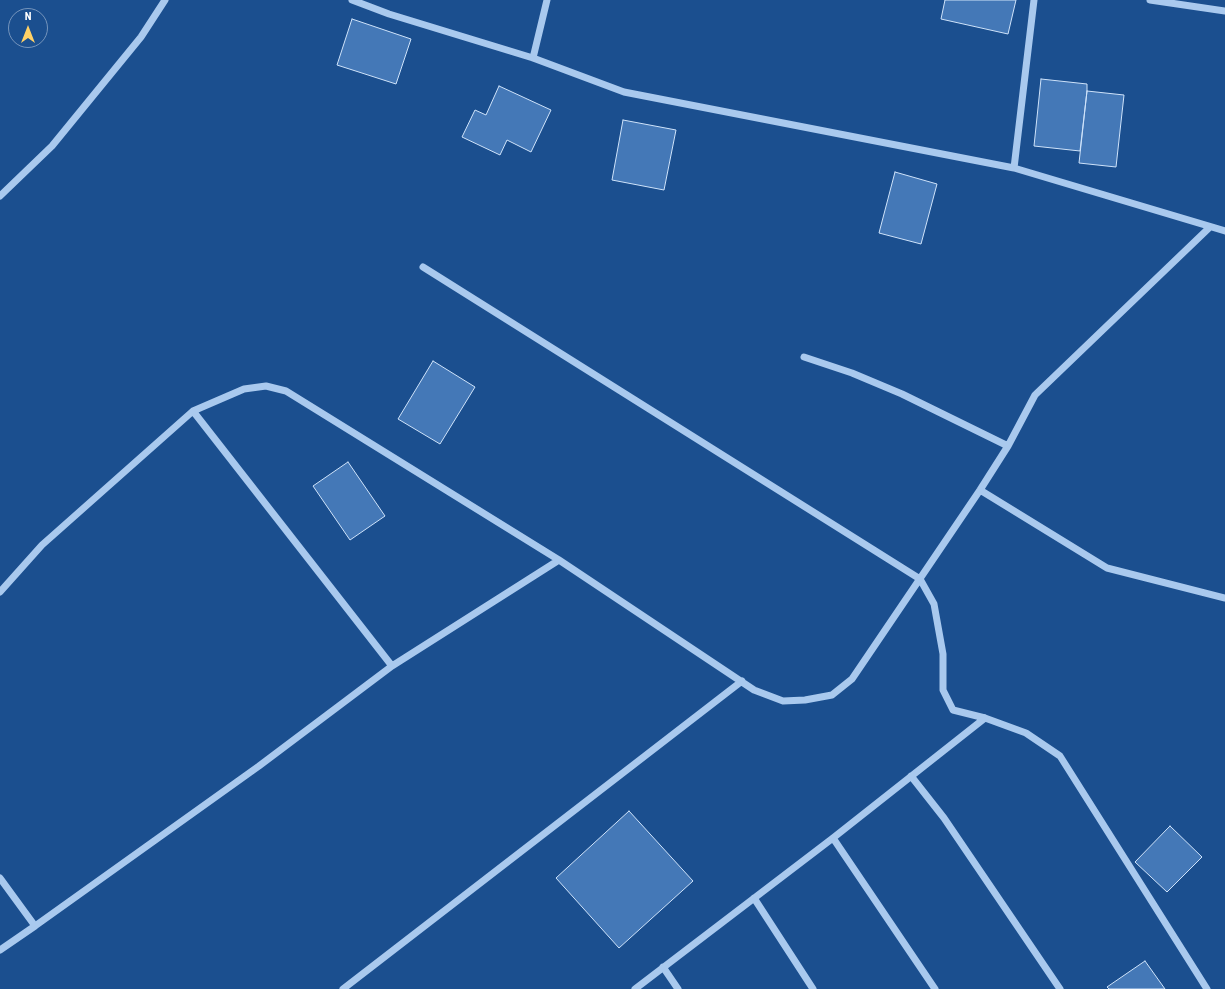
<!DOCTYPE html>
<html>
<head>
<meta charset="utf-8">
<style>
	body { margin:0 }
	#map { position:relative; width:1225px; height:989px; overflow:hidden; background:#1b4f8f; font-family:"Roboto Condensed",sans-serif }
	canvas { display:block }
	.north { position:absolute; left:8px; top:8px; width:40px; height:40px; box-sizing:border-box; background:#1b4f8f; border:1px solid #7695bc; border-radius:50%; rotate:0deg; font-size:11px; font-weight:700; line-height:16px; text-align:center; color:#fff }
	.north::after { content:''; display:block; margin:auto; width:14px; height:18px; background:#ffd166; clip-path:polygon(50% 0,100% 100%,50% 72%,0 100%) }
</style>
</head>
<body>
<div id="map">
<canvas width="1225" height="989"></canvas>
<div class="north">N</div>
</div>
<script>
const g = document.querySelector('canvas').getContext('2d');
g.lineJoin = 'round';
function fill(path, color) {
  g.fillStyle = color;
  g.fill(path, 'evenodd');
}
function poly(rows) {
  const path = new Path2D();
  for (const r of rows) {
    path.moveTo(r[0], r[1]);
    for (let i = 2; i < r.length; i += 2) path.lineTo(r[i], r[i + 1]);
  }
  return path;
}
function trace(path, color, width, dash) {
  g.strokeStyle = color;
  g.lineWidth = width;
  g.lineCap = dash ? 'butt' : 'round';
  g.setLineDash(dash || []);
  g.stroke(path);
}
const building = poly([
	[945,0,1016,0,1008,34,941,19,945,0],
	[352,19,411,39,396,84,337,65,352,19],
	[1041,79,1087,84,1087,91,1080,151,1034,146,1041,79],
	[499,86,551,110,531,152,507,140,500,155,462,137,475,110,486,115,499,86],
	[1087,91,1124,95,1116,167,1079,163,1087,91],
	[623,120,676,130,664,190,612,180,623,120],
	[895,172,937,184,921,244,879,233,895,172],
	[433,361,475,387,440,444,398,419,433,361],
	[348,462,385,516,350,540,313,486,348,462],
	[629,811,693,881,619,948,556,878,629,811],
	[1170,826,1202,857,1167,892,1135,862,1170,826],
	[1145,961,1165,989,1109,989,1107,987,1145,961]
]);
fill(building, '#4478b7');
trace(building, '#cfe3fa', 1);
trace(poly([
	[352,0,389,14,533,58,624,92,1014,168,1225,231],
	[1150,0,1225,11],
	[533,58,547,0],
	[1014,168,1034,0],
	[0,196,52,146,141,37,165,0],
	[423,267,920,579,934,604,943,654,943,690,953,710,985,718,1026,733,1060,756,1207,989],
	[804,357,852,373,902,394,1008,446],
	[193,411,392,666],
	[980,490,1107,568,1225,598],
	[0,592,42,545,193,411,244,389,266,386,286,391,559,560,754,690,783,701,805,700,832,695,852,679,980,490,1008,446,1035,395,1210,227],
	[911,776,944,818,1060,989],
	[833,838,935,989],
	[0,878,35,926,259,766,392,666,559,560],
	[754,898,813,989],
	[0,950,35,926],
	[663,967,678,989],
	[343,989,742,681],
	[635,989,833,838,985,718]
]), '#a9c9ee', 7);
</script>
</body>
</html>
